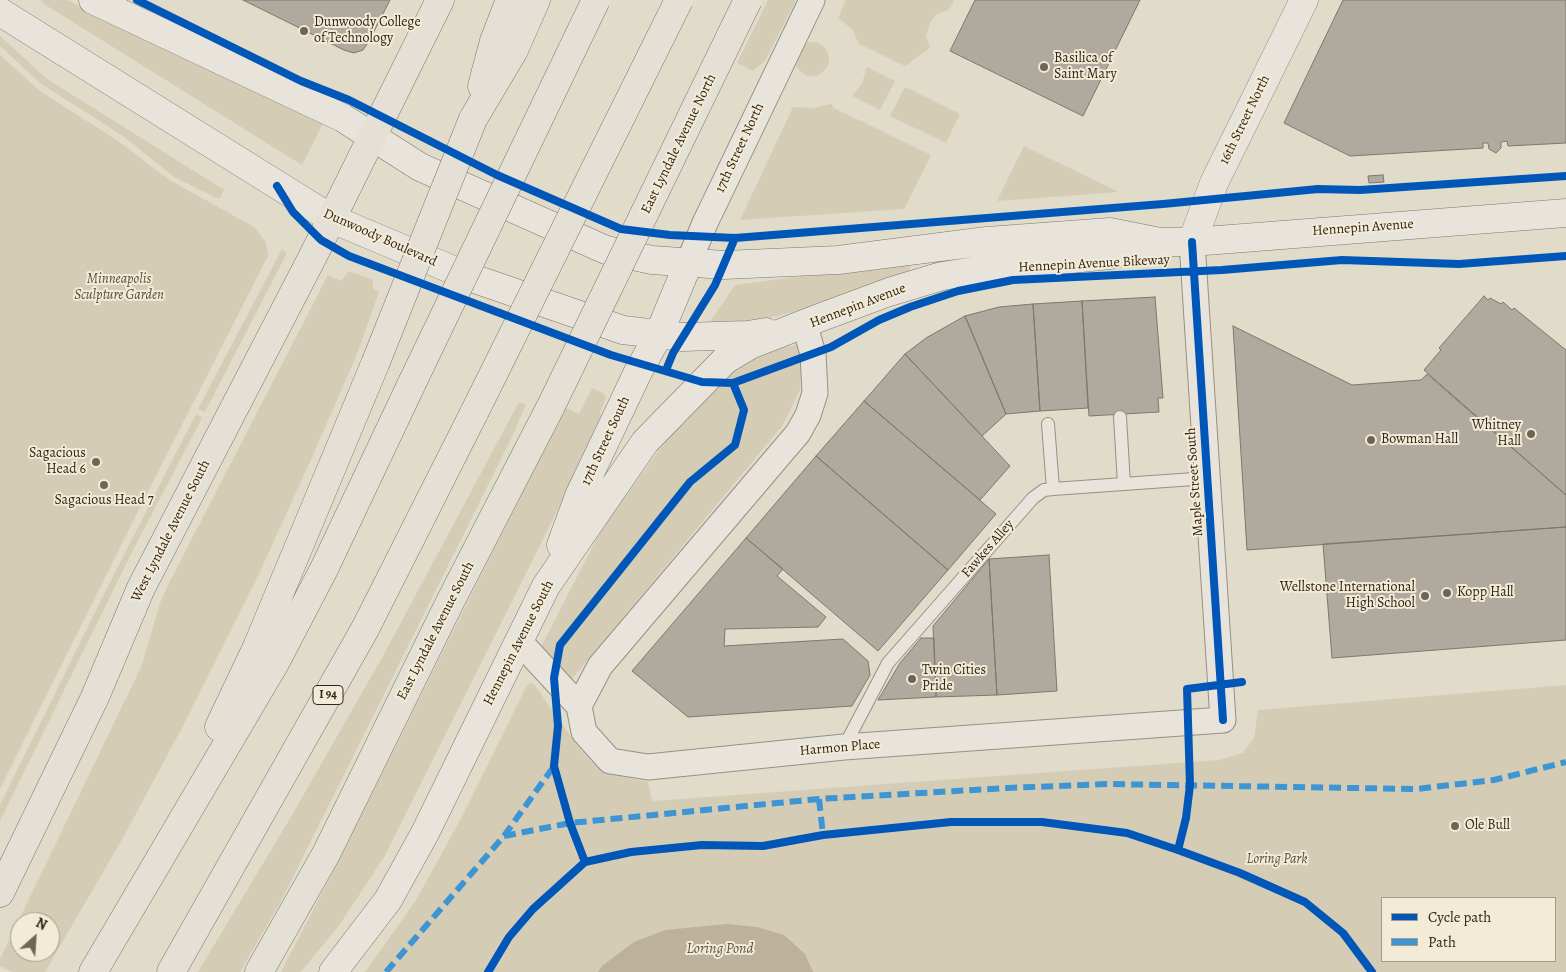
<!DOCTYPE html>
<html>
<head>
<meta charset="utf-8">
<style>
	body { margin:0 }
	#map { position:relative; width:1566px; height:972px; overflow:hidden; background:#e1dbca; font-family:Alegreya,serif }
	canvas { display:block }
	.legend { position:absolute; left:1381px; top:897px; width:175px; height:65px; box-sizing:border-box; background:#f1ebd7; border:1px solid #a69b89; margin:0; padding:6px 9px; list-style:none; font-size:15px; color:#352415 }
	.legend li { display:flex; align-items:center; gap:10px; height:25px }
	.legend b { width:25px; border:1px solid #a69b89 }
	.north { position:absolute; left:10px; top:912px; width:50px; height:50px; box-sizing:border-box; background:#f1ebd7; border:1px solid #a69b89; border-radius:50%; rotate:26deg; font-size:14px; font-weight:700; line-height:20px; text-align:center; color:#352415 }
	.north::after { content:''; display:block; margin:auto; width:18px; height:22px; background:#716454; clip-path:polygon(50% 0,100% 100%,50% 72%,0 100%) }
</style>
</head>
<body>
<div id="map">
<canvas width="1566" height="972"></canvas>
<ul class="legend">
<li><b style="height:6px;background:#0057b8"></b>Cycle path</li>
<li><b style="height:6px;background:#3e95d3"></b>Path</li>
</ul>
<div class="north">N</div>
</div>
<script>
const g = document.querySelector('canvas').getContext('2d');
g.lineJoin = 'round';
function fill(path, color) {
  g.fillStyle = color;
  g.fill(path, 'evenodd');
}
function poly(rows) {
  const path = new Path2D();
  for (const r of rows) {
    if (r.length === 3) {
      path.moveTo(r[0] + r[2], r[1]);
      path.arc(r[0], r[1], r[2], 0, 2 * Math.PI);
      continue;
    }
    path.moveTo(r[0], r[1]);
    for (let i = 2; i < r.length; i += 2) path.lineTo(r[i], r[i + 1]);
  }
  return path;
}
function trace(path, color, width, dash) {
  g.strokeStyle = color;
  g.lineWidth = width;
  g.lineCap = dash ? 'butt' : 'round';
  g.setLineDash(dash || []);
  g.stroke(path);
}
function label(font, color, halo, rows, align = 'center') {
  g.font = font + ' Alegreya,serif';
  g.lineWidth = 4;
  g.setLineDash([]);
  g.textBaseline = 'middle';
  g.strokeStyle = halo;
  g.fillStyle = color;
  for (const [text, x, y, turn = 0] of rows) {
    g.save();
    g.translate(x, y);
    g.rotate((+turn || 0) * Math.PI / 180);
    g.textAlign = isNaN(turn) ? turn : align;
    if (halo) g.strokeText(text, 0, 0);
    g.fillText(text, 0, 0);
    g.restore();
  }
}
fill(poly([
	[41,0,67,0,323,123,302,165,44,4],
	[768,0,796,0,765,61,753,71,737,63],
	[846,0,954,0,950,9,937,14,930,23,926,36,930,48,905,66,859,44,852,29,838,18],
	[0,36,47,79,224,190,219,199,174,177,123,136,40,83,0,46],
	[812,59,17],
	[0,55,40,91,118,141,168,179,254,227,266,242,268,256,138,511,0,789],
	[867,67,895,81,880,110,852,96,862,83],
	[905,87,960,114,946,143,890,116],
	[831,104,834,108,931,155,904,209,740,220,793,107,813,108],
	[1024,146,1119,192,997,201],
	[282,249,287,253,205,412,198,409],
	[909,265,910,271,814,307,757,321,710,322,735,285,847,270],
	[349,271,373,280,373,289,379,292,357,354,313,455,258,576,185,722,124,836,45,972,12,972,0,966,0,959,142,665,160,603,168,585,328,275,341,281],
	[20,922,50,922,50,952,20,952],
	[798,344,802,354,800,390,783,425,571,680,540,649,601,530,671,434,742,361,770,351],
	[592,388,603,393,606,398,600,412,602,421,384,857,340,924,301,972,281,972,341,856,565,407,579,414],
	[519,402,526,404,511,439,280,903,240,972,198,972,292,815,383,656],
	[196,414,202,418,130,556,0,821,0,805,103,596],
	[533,683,577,745,592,762,610,774,648,782,652,801,1219,760,1243,753,1254,738,1258,710,1566,685,1566,972,365,972,416,900,464,813,525,689,528,684],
	[1382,898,1555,898,1555,961,1382,961]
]), '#d5ccb5');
fill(poly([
	[727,924,757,927,784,935,805,954,813,972,598,972,602,966,634,942,665,930]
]), '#bcb29b');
const building = poly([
	[243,0,390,0,369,41,363,50,354,53,344,50,243,0],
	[975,0,1140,0,1083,116,950,51,975,0],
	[1343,0,1566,0,1566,143,1508,146,1507,141,1501,142,1501,148,1496,153,1489,149,1488,143,1483,143,1483,148,1350,156,1284,123,1343,0],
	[1383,175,1384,182,1369,183,1368,176,1383,175],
	[1484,296,1488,300,1490,298,1501,304,1503,302,1512,310,1514,308,1566,350,1566,495,1424,370,1441,350,1439,348,1484,296],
	[1155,297,1163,398,1158,398,1159,412,1089,416,1082,301,1155,297],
	[1082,301,1088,408,1040,411,1033,304,1082,301],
	[1033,304,1040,411,1006,414,965,316,999,307,1033,304],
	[965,316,1006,414,982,436,905,354,926,338,965,316],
	[1233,326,1352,385,1421,380,1427,374,1566,495,1566,527,1247,550,1233,326],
	[905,354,1010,466,980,500,864,401,905,354],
	[864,401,996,514,948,570,816,456,864,401],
	[816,456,948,570,878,651,746,538,816,456],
	[1566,527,1566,640,1332,658,1323,544,1566,527],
	[746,538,783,569,777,576,826,617,818,627,725,629,724,646,843,639,868,661,870,675,852,706,688,717,632,671,746,538],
	[1049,555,1057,691,997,695,989,559,1049,555],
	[989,559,997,695,936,697,933,626,989,559],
	[921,638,934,638,936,697,878,700,900,663,921,638]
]);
fill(building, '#b0aa9e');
trace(building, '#7d776c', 1);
const service = poly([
	[1120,417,1124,484],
	[1048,424,1053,489],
	[844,747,888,663,1033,498,1044,490,1053,489,1208,478]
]);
const minor = poly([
	[688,264,705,223,812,0],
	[519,641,579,706,584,732,610,761,648,767,844,747,1223,720,1192,242],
	[579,706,600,666,798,433,808,415,815,393,813,354,805,326]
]);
const tertiary = poly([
	[1192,242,1214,183,1304,0]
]);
const secondary = poly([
	[93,0,343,118,420,167,606,250,652,260,724,265,838,260,987,241,1110,232,1160,242,1192,242,1566,213],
	[0,12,332,219,472,278,623,330,683,337,748,335,766,332],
	[561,545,579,496,638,372,659,334,688,264],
	[333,972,388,900,425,833,546,586,645,442,725,360,750,345,819,318,889,292,942,276,1012,265,1110,255,1153,244]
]);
const primary = poly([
	[0,893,95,697,141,588,313,256,440,0],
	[259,972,326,854,450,602,551,406]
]);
const motorway = poly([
	[482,86,494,41,510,0],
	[473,119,514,50,536,0],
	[219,727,257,647,375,364],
	[93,972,275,663,324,569,412,383],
	[171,972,365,629,475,411]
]);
trace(service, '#959084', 14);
trace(minor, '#959084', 27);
trace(tertiary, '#959084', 29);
trace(secondary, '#7d776c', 29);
trace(primary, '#7d776c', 29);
trace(motorway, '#7d776c', 29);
trace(service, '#e8e4dc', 12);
trace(minor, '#e8e4dc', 25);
trace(tertiary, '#e8e4dc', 28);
trace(secondary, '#e8e4dc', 28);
trace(primary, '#e4e0d6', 28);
trace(motorway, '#e4e0d6', 28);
const primaryBridge = poly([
	[551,406,748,0]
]);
const motorwayBridge = poly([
	[375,364,473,119],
	[412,383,596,0],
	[475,411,679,0]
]);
trace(primaryBridge, '#7d776c', 29, []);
trace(motorwayBridge, '#7d776c', 29, []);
trace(primaryBridge, '#e4e0d6', 28);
trace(motorwayBridge, '#e4e0d6', 28);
trace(poly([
	[819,799,823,835],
	[504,836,554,766],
	[386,972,504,836,570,823,819,799,1007,788,1107,784,1416,789,1494,780,1566,762]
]), '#3e95d3', 6, [12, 6]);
trace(poly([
	[137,0,301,81,349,100,497,175,621,229,670,235,735,238,1163,204,1318,189,1360,190,1566,176],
	[277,186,293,212,321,240,349,256,611,355,702,382,733,383,831,347,879,320,910,307,958,291,1013,280,1222,270,1342,260,1459,264,1566,256],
	[1192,242,1223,720],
	[666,370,673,353,715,285,735,238],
	[1178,850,1186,818,1190,785,1187,689,1242,682],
	[585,862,570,823,554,766,558,726,554,678,560,645,690,482,735,445,744,410,733,383],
	[488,972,509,937,533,909,585,862,631,852,702,845,763,846,823,835,951,822,1042,822,1127,833,1178,850,1240,873,1305,902,1343,933,1372,972]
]), '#0057b8', 8);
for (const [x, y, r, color] of [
	[304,31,5,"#716454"],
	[1044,67,5,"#716454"],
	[1531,434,5,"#716454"],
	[1371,440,5,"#716454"],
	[96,462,5,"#716454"],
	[104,485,5,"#716454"],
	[1447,593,5,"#716454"],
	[1425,596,5,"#716454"],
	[912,679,5,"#716454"],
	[1455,826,5,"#716454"]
]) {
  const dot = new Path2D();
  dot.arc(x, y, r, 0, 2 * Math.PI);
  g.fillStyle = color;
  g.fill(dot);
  trace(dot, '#f1ebd7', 2);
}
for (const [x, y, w] of [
	[328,695,30]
]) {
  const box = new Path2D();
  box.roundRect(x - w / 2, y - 9.5, w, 19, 4);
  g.fillStyle = '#f1ebd7';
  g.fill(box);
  trace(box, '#352415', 1);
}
label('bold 12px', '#352415', null, [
	["I 94",328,695]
]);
label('14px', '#352415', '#f1ebd7', [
	["Dunwoody College",314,23],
	["of Technology",314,39],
	["Basilica of",1054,59],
	["Saint Mary",1054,75],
	["Whitney",1521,426,"right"],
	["Hall",1521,442,"right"],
	["Bowman Hall",1381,440],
	["Sagacious",86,454,"right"],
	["Head 6",86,470,"right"],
	["Sagacious Head 7",104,501,"center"],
	["Wellstone International",1415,588,"right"],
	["High School",1415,604,"right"],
	["Kopp Hall",1457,593],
	["Twin Cities",922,671],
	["Pride",922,687],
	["Ole Bull",1465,826]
], 'left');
label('14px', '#352415', '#f1ebd7', [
	["16th Street North",1245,120,-64],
	["East Lyndale Avenue North",679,144,-64],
	["17th Street North",740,148,-65],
	["Hennepin Avenue",1363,228,-4],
	["Dunwoody Boulevard",380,238,24],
	["Hennepin Avenue Bikeway",1094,264,-3],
	["Hennepin Avenue",858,306,-21],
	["17th Street South",606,441,-65],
	["Maple Street South",1195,482,-94],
	["West Lyndale Avenue South",171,531,-63],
	["Fawkes Alley",988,549,-49],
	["East Lyndale Avenue South",436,631,-63],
	["Hennepin Avenue South",519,643,-63],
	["Harmon Place",840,748,-5]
]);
label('italic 14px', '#5a4b39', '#f1ebd7', [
	["Minneapolis",119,280],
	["Sculpture Garden",119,296],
	["Loring Park",1277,860]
]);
label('italic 15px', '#5f4f3d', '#f1ebd7', [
	["Loring Pond",720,949]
]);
</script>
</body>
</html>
